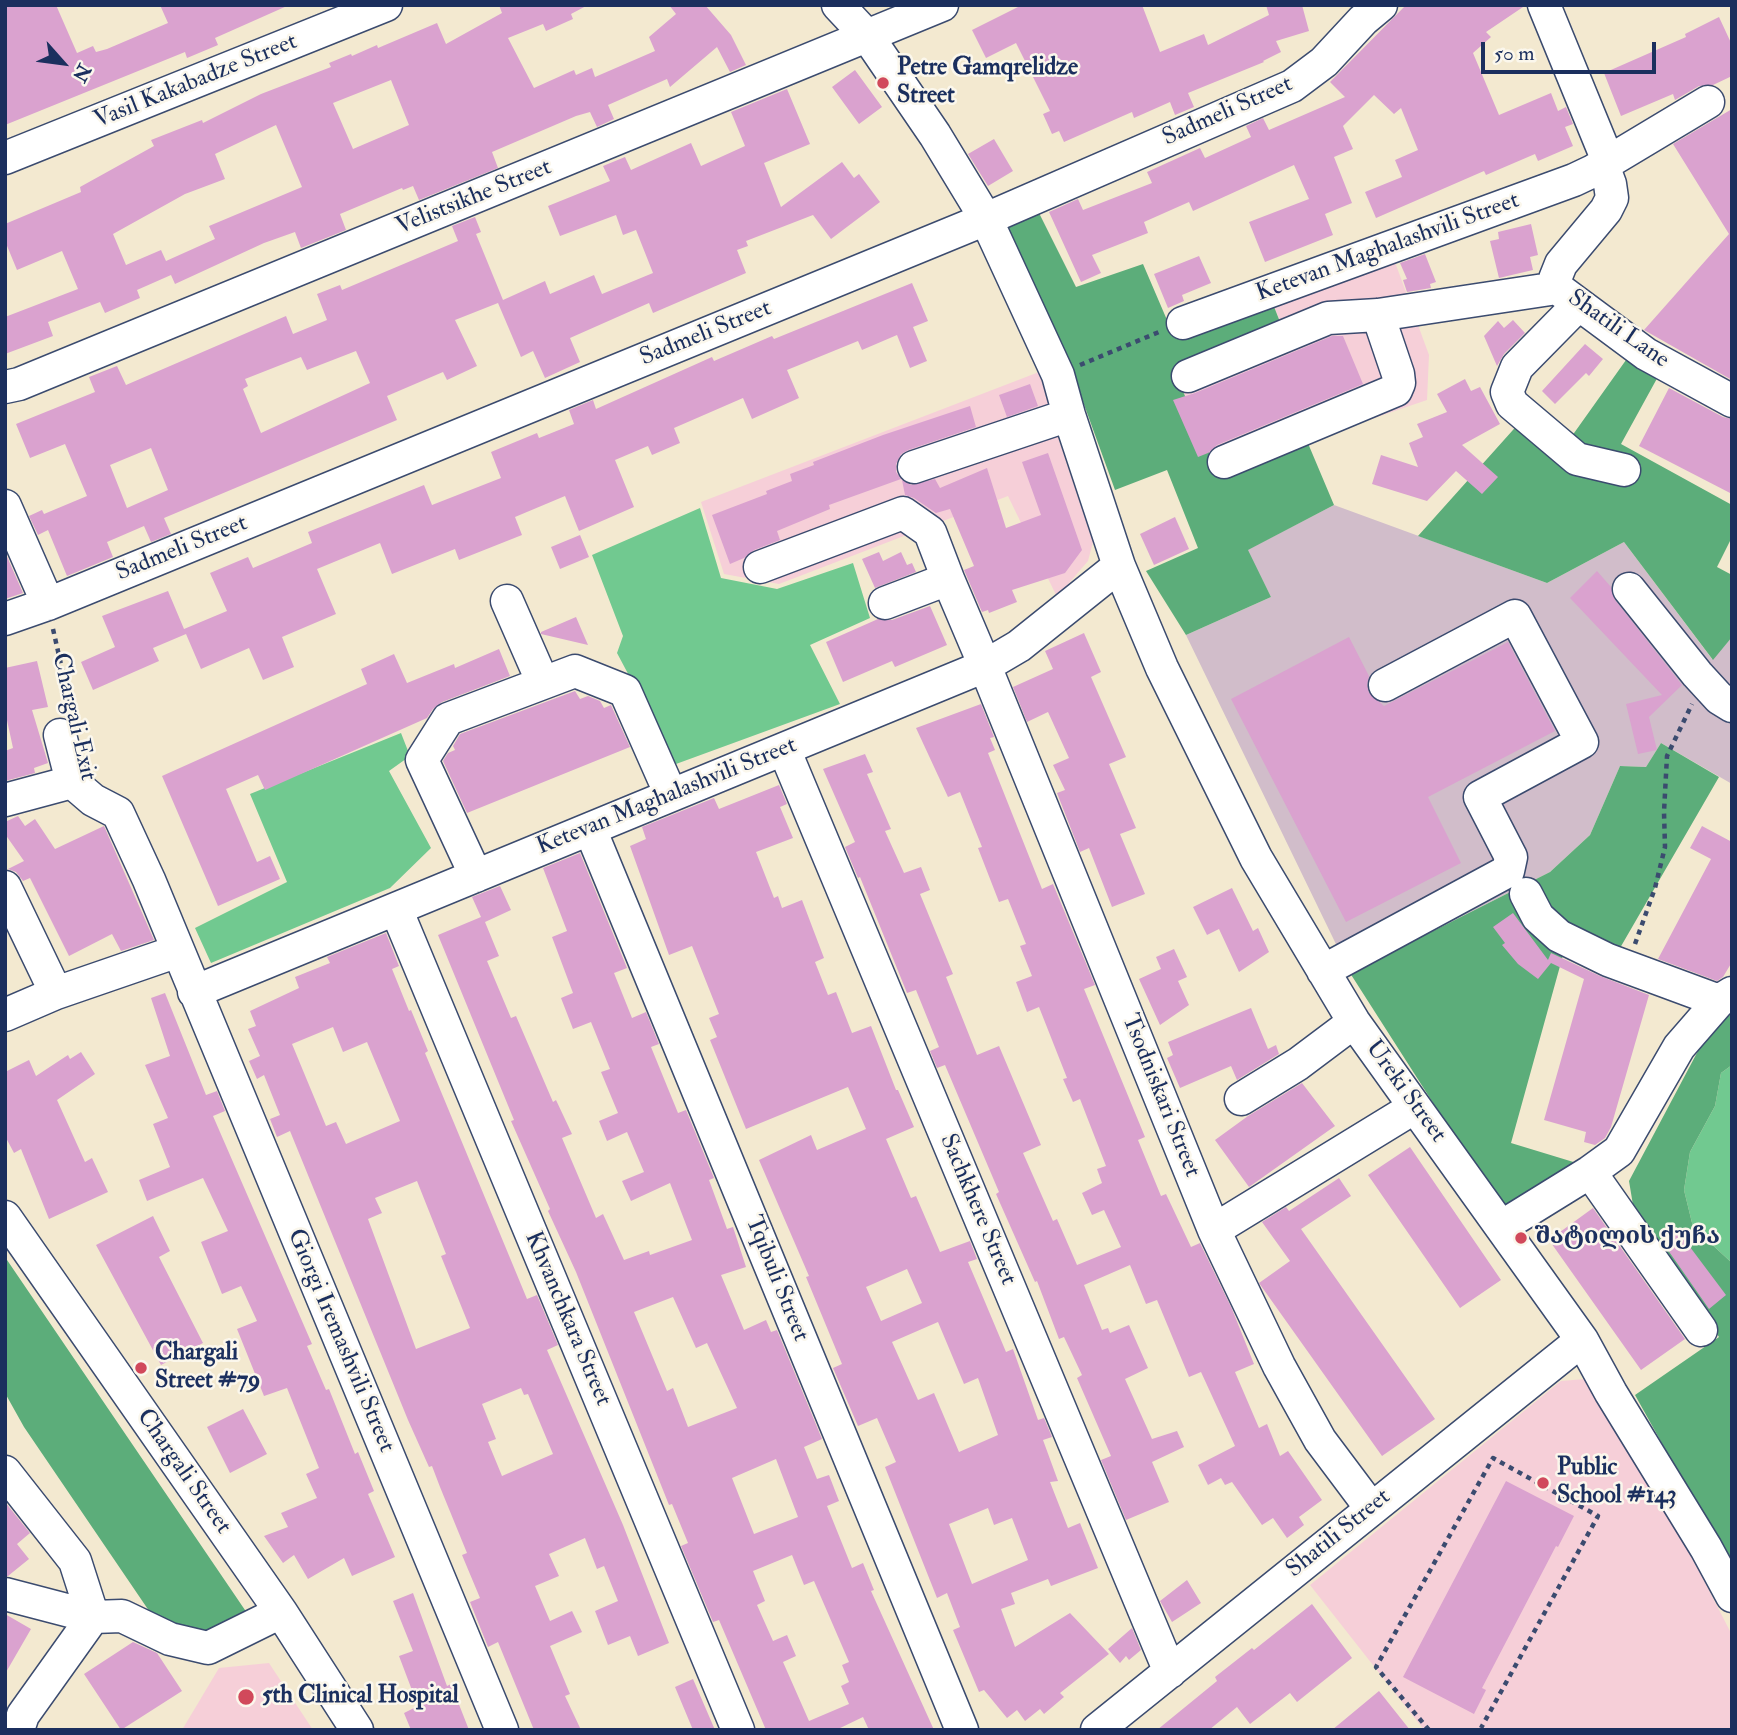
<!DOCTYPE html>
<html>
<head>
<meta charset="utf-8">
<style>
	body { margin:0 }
	#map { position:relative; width:1737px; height:1735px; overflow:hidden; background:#f3e9d0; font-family:"IM FELL Double Pica",serif }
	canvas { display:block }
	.frame { position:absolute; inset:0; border:7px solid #1b2f5e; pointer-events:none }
	.north { position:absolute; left:28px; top:28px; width:70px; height:70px; -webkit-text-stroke:5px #fbf7ec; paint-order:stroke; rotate:118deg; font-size:19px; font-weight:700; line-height:28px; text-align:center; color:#1b2f5e }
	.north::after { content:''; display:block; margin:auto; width:24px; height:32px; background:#1b2f5e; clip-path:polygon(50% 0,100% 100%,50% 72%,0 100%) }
	.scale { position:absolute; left:1481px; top:42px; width:175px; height:32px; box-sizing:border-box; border:4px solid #1b2f5e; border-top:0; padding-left:9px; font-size:21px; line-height:24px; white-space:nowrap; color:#1b2f5e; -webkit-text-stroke:5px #fbf7ec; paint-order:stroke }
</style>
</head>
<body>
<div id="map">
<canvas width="1737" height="1735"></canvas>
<div class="frame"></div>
<div class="north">N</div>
<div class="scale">50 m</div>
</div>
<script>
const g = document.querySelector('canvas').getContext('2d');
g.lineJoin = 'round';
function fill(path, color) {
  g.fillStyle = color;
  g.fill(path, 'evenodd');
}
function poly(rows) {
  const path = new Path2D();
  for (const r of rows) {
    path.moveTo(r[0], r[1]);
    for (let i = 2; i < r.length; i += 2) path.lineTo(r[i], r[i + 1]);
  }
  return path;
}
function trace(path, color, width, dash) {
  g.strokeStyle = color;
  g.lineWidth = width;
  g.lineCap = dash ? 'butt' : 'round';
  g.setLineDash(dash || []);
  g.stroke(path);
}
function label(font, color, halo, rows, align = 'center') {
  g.font = font + ' "IM FELL Double Pica","Noto Serif Georgian",serif';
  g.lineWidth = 5;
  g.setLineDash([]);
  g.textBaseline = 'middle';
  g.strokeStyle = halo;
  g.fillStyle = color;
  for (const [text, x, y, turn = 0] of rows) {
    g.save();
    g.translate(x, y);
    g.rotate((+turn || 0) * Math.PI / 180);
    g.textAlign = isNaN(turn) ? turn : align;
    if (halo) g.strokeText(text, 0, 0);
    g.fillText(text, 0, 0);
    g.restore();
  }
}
fill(poly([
	[1392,254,1429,355,1427,400,1307,441,1218,475,1174,370,1282,326,1271,299],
	[1039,372,1056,431,1093,542,1088,561,1057,597,1008,496,779,584,724,574,701,502],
	[1585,1379,1600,1394,1699,1571,1732,1635,1732,1730,1424,1730,1310,1585,1561,1381],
	[269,1663,313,1730,182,1730,219,1668]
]), '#f6cfd8');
fill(poly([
	[1334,505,1547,583,1624,542,1712,659,1732,637,1732,784,1661,743,1646,767,1620,766,1590,835,1550,872,1350,973,1186,635,1271,597,1247,550]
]), '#d1bdca');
fill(poly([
	[700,508,721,578,777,589,853,563,870,618,810,645,840,704,676,764,617,653,623,636,592,555],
	[401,733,410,756,389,771,431,848,390,888,211,963,195,928,287,882,250,794],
	[1732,1065,1732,1263,1693,1227,1684,1190,1690,1152,1715,1106,1721,1073]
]), '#71c990');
fill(poly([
	[1037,209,1076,287,1143,264,1173,334,1271,299,1282,327,1174,370,1218,474,1307,441,1334,505,1248,550,1271,597,1186,635,1146,571,1198,548,1167,470,1115,490,1069,363,1006,223],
	[1631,353,1660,373,1621,444,1732,505,1732,537,1717,567,1732,575,1732,637,1713,660,1624,542,1547,583,1418,536,1521,421,1557,457],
	[1661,743,1719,777,1620,948,1570,930,1511,1143,1580,1164,1506,1217,1350,973,1550,872,1590,835,1620,766,1646,767],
	[1732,1013,1732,1065,1721,1073,1715,1106,1690,1152,1684,1190,1693,1227,1732,1263,1732,1569,1635,1395,1719,1337,1634,1211,1629,1181,1707,1034],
	[5,1257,247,1613,210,1636,160,1627,24,1427,5,1393]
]), '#5cad7a');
fill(poly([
	[5,5,56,5,77,53,93,46,96,52,107,49,168,23,160,5,287,6,215,38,218,45,187,58,185,52,5,125],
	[499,5,588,5,571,14,573,19,546,31,543,24,508,38,534,88,574,70,576,75,592,68,595,77,655,51,649,37,676,14,669,5,705,5,731,35,746,65,730,72,717,47,670,87,667,79,608,105,614,119,597,127,590,112,576,116,492,152,498,168,419,200,413,186,403,190,402,188,340,214,346,230,301,248,295,232,264,243,175,284,171,275,137,290,140,298,105,313,100,302,48,322,53,336,5,354,5,317,78,289,62,251,17,270,5,241,5,224,81,192,80,187,154,146,151,140,202,120,203,123,261,94,331,67,329,63,351,54,352,56,377,45,378,48,437,23,446,44,502,13],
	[391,80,409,125,353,149,333,103],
	[276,125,302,187,209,226,215,239,166,261,161,250,126,265,113,234,185,194,225,179,215,154],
	[1022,5,1142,5,1160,52,1204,34,1208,45,1269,15,1266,5,1302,5,1309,31,1276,41,1281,52,1263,61,1264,62,1188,93,1194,107,1175,115,1170,102,1134,118,1132,112,1064,142,1059,131,1052,134,1043,114,1050,111,1016,43,986,58,972,30],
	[1406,5,1526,5,1486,32,1491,37,1473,53,1499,115,1551,93,1558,111,1566,107,1573,124,1565,127,1573,146,1538,161,1535,154,1486,175,1484,171,1376,218,1365,192,1402,177,1395,160,1418,150,1401,108,1394,114,1374,95,1343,126,1353,149,1334,157,1352,203,1325,214,1333,235,1265,262,1249,222,1309,199,1294,165,1193,211,1189,202,1144,222,1148,233,1092,255,1101,273,1081,282,1049,212,1078,199,1083,210,1152,183,1147,172,1200,148,1205,158,1251,137,1246,126,1263,118,1269,130,1345,97,1330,82],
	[1719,17,1732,45,1732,76,1713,85,1699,86,1675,100,1673,94,1621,116,1604,73,1686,37,1685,34],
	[855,70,882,107,859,124,832,87],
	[787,89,810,144,764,163,781,207,842,162,854,178,859,174,880,202,831,239,813,215,746,241,748,246,737,250,746,273,653,313,649,303,570,338,580,362,545,378,533,351,521,357,498,303,455,320,477,366,447,380,443,372,387,396,397,420,164,518,171,534,151,542,144,526,107,542,113,557,67,576,48,530,38,535,29,516,42,510,44,514,87,496,65,444,30,458,16,424,95,392,89,377,117,366,126,385,286,316,293,334,327,320,317,294,340,285,342,290,458,241,452,226,475,217,481,232,476,234,503,300,545,281,550,294,594,275,602,294,653,273,636,230,623,235,616,215,560,236,548,206,610,181,603,166,625,157,631,170,691,143,701,166,745,146,731,112],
	[356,351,370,383,261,433,243,389,248,386,245,379,301,357,307,370],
	[151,448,168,490,127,508,110,465],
	[1732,109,1732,380,1644,330,1729,234,1673,144],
	[994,139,1013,171,988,186,968,154],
	[1531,224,1538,255,1530,257,1533,270,1499,278,1490,241,1499,239,1498,232],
	[1425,254,1436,282,1430,284,1431,288,1407,292,1403,280,1407,279,1400,263],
	[1199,256,1211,283,1182,295,1184,301,1168,308,1154,274],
	[912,283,928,321,913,327,927,361,910,368,897,335,862,350,858,341,787,370,799,398,752,419,743,398,674,428,680,443,652,455,648,446,615,460,634,507,579,531,565,496,515,517,522,535,459,560,455,549,392,574,380,543,317,569,336,614,282,637,294,667,263,680,249,648,201,669,186,634,153,648,159,661,93,690,81,662,115,647,102,616,168,591,184,629,227,611,210,573,248,557,253,568,312,543,308,532,424,485,432,505,501,478,491,452,537,433,539,438,574,424,569,410,593,400,596,409,712,357,714,361,772,336,774,339],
	[1513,320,1525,333,1504,354,1497,366,1484,336,1498,321,1504,328],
	[1332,336,1343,336,1363,384,1217,445,1208,453,1198,457,1173,400,1195,393],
	[1585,344,1603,359,1589,376,1586,373,1555,404,1542,391],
	[1465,379,1471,391,1480,387,1500,424,1462,445,1498,477,1482,494,1456,471,1427,501,1372,484,1381,455,1418,467,1409,443,1423,437,1417,424,1447,412,1437,394],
	[1030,384,1038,406,1007,417,999,395],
	[1669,388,1723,417,1732,419,1732,494,1639,446],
	[970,406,976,427,908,450,901,454,896,464,896,472,901,479,829,505,830,509,777,531,780,540,754,550,744,558,730,564,712,515,767,494,766,491,792,481,790,474,814,465,813,462,883,435],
	[1048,453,1082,550,1065,573,1012,590,1017,602,989,613,988,610,982,612,964,570,974,566,950,509,936,513,914,498,905,495,902,480,911,485,935,479,940,488,987,468,1006,528,1041,515,1022,462],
	[1175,517,1189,549,1154,565,1140,534],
	[580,535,589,557,560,569,551,547],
	[5,552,23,593,5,599],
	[879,552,883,561,901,552,907,565,912,563,916,572,875,588,862,559],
	[1597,571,1611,587,1615,600,1682,685,1649,717,1657,750,1638,754,1626,704,1662,695,1570,598],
	[930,606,947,645,895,667,892,661,843,682,826,642,878,619,892,620],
	[576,617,588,645,541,634,541,632],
	[1084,633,1101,672,1091,677,1126,757,1109,764,1136,828,1120,834,1145,894,1112,907,1089,848,1080,852,1057,793,1065,790,1053,765,1069,758,1048,712,1027,722,1013,687,1053,669,1045,651],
	[1349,637,1369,676,1367,685,1369,693,1384,706,1508,642,1555,731,1428,797,1461,863,1346,922,1231,699],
	[499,649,510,676,442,702,433,709,427,718,265,790,258,775,226,789,257,862,270,856,280,879,218,906,162,776,367,684,361,669,394,654,407,683,454,664,455,668],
	[37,661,48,707,32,710,48,763,34,768,35,773,5,781,5,751,13,748,5,711,5,668],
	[575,691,580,699,588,696,600,701,604,708,611,705,630,747,467,813,443,761,448,753,455,750,453,746,460,734],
	[981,704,994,737,990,738,995,750,988,753,1042,889,1053,884,1095,985,1084,989,1145,1137,1138,1140,1161,1196,1166,1194,1191,1247,1200,1243,1232,1309,1254,1364,1235,1372,1259,1428,1267,1424,1280,1456,1288,1451,1322,1500,1299,1517,1304,1525,1287,1538,1273,1518,1262,1525,1232,1482,1225,1485,1221,1478,1208,1485,1198,1465,1235,1446,1201,1372,1189,1377,1157,1300,1146,1304,1130,1265,1084,1285,1102,1330,1108,1328,1110,1333,1129,1325,1148,1368,1125,1379,1152,1439,1177,1431,1184,1447,1152,1462,1169,1502,1126,1520,1101,1460,1111,1456,1077,1378,1082,1375,1064,1337,1059,1339,1037,1281,1035,1282,996,1194,999,1192,945,1065,937,1068,930,1051,939,1047,916,990,907,993,860,877,858,878,845,847,855,842,823,769,865,754,873,772,867,774,891,829,885,831,904,873,921,867,930,890,920,894,953,974,946,977,977,1055,999,1046,1041,1145,1023,1153,1053,1221,1057,1219,1077,1265,1121,1247,1104,1210,1092,1215,1082,1193,1102,1183,1097,1169,1106,1166,1080,1099,1073,1102,1063,1079,1067,1078,1039,1007,1027,1012,1016,982,1032,976,1020,946,1026,944,1008,899,999,902,978,848,982,847,960,792,948,797,916,728],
	[779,785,787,804,780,807,793,838,756,852,774,898,778,896,782,908,802,900,824,958,815,962,828,995,836,992,852,1033,871,1026,896,1090,898,1090,914,1127,886,1139,911,1198,916,1196,940,1252,970,1241,977,1259,968,1262,985,1302,1006,1352,1013,1349,1038,1420,1044,1418,1052,1437,1043,1440,1058,1481,1050,1482,1068,1528,1080,1523,1098,1568,1051,1586,1048,1579,1011,1593,1015,1604,1001,1609,1015,1647,1070,1613,1109,1654,1060,1693,1064,1697,1044,1714,1040,1709,1025,1721,1017,1710,1007,1718,984,1690,979,1692,953,1630,960,1627,947,1593,937,1598,885,1467,896,1462,877,1418,858,1426,833,1368,842,1364,806,1277,809,1276,759,1160,811,1135,817,1150,866,1129,848,1087,746,1129,710,1040,717,1037,709,1018,719,1014,692,946,669,955,630,846,646,839,642,827,714,798,719,809],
	[907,1269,922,1303,881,1321,866,1287],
	[938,1322,964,1384,978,1378,998,1435,959,1452,934,1393,918,1400,892,1342],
	[988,1508,994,1525,1012,1518,1028,1560,972,1584,949,1524],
	[18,816,25,826,35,819,55,849,104,826,154,940,121,951,112,934,69,956,30,878,23,881,16,872,8,869,24,861,5,834,5,822],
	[1702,826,1732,842,1732,962,1723,977,1717,981,1658,959,1711,859,1690,848],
	[580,853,627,968,614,973,632,1018,646,1012,659,1044,651,1047,678,1113,686,1110,714,1178,709,1180,727,1229,733,1227,746,1267,721,1275,744,1330,766,1320,771,1332,777,1330,822,1439,804,1447,817,1479,829,1475,839,1501,827,1506,852,1568,863,1563,874,1590,871,1591,934,1730,869,1730,863,1717,836,1730,766,1730,719,1620,713,1622,681,1546,688,1543,672,1504,669,1505,576,1272,548,1211,550,1209,511,1121,514,1120,438,935,481,917,472,897,500,886,511,910,485,922,499,956,487,961,511,1018,516,1016,553,1102,556,1100,572,1134,562,1138,596,1218,603,1214,624,1260,649,1251,650,1255,692,1240,670,1183,631,1201,622,1181,644,1172,627,1132,607,1141,599,1121,618,1113,601,1072,610,1069,591,1022,573,1029,561,998,573,993,552,937,567,931,543,868],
	[673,1297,696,1348,707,1343,737,1408,688,1427,673,1388,667,1391,634,1312],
	[776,1459,798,1517,754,1534,732,1478],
	[792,1555,804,1585,814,1581,849,1662,842,1665,849,1682,841,1686,849,1704,809,1721,783,1662,796,1656,787,1635,773,1641,757,1605,765,1601,753,1571],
	[1232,888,1253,931,1258,928,1269,952,1239,972,1219,929,1207,935,1193,907],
	[1513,913,1548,960,1551,953,1600,976,1649,995,1611,1127,1605,1138,1595,1145,1584,1142,1586,1132,1544,1120,1584,979,1551,963,1538,979,1518,964,1502,945,1505,943,1493,927],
	[386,933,399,966,392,969,409,1011,411,1010,428,1051,425,1053,527,1299,537,1295,558,1345,547,1350,623,1525,669,1643,638,1656,630,1636,608,1645,595,1611,618,1601,604,1566,597,1569,585,1538,549,1554,559,1576,535,1586,550,1621,572,1611,582,1632,550,1646,570,1694,565,1696,581,1730,534,1730,498,1642,488,1647,470,1602,480,1598,462,1555,467,1553,440,1487,432,1466,429,1467,408,1420,290,1131,277,1137,270,1119,280,1115,264,1075,257,1079,249,1061,260,1056,248,1029,256,1026,250,1011,299,988,295,977,330,963,327,957],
	[333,1027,343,1052,367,1042,400,1121,346,1144,336,1122,326,1126,292,1044],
	[417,1181,446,1254,441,1256,470,1328,416,1349,368,1219,382,1213,375,1198],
	[521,1388,524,1395,528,1394,553,1454,502,1476,488,1442,496,1439,482,1404],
	[1174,949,1187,977,1178,981,1189,1005,1160,1025,1139,979,1161,969,1156,957],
	[165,993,206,1095,217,1091,225,1111,213,1116,312,1344,307,1346,326,1390,329,1389,355,1454,358,1452,374,1491,368,1494,395,1557,352,1576,344,1558,308,1579,294,1555,283,1563,264,1536,288,1527,281,1513,317,1498,306,1474,319,1468,287,1388,264,1396,237,1329,257,1321,241,1286,222,1294,201,1242,228,1231,203,1178,147,1201,139,1180,170,1167,153,1124,168,1118,145,1065,170,1056,151,998],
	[1251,1008,1268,1049,1276,1045,1279,1054,1237,1080,1231,1066,1180,1088,1167,1058,1173,1055,1168,1042],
	[81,1052,95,1074,57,1100,85,1162,92,1158,108,1192,49,1219,21,1149,14,1153,5,1136,5,1072,29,1060,36,1076,68,1055,70,1059],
	[1302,1083,1335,1126,1249,1187,1215,1140,1248,1116],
	[1410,1147,1501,1280,1460,1308,1368,1175],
	[1339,1178,1351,1196,1301,1229,1435,1419,1382,1456,1259,1283,1290,1261,1262,1222,1286,1207,1289,1211],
	[1593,1208,1685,1339,1641,1370,1549,1240],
	[153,1216,170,1251,159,1257,203,1343,161,1365,96,1245],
	[1678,1231,1726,1295,1709,1309,1663,1243],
	[243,1409,267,1454,230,1473,207,1427],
	[1506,1481,1574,1516,1558,1547,1556,1546,1482,1688,1486,1690,1474,1714,1403,1677],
	[5,1502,30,1533,17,1544,29,1559,8,1576,5,1576],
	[1187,1580,1201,1603,1172,1622,1160,1601],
	[413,1593,447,1686,451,1684,469,1730,411,1730,404,1713,418,1706,399,1656,413,1651,393,1601],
	[1312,1604,1352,1658,1297,1702,1290,1693,1250,1724,1237,1707,1209,1730,1157,1730,1217,1681,1215,1677,1252,1648,1254,1650],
	[5,1614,31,1629,5,1674],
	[1132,1628,1141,1650,1129,1660,1126,1656,1120,1663,1108,1649],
	[133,1642,157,1653,182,1691,121,1730,84,1674],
	[693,1679,715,1730,693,1730,675,1687],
	[1379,1691,1410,1730,1332,1730]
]), '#daa2cf');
const minor = poly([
	[838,5,868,37,935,135,986,219,1058,375,1069,415,1119,566,1162,668,1256,858,1354,1022,1582,1340,1611,1393,1706,1548,1732,1596],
	[1544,5,1608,161],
	[5,158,386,5],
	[1603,165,1610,184,1612,198,1606,210,1561,264,1555,279,1557,288,1646,354,1732,401],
	[1578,305,1517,367,1507,392,1512,404,1577,459,1624,470],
	[1183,323,1574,180,1593,171,1708,102],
	[1188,376,1328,318,1378,315,1557,288],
	[5,387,19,384,942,5],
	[1224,462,1396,390,1399,383,1398,374,1378,315],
	[914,467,1069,415],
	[5,506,48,604],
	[760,567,903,513,930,532,948,579,985,666,1214,1230,1279,1366,1320,1440,1371,1508],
	[1629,589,1697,674,1719,698,1732,706],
	[507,601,543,683],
	[885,603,948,579],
	[5,619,48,604,986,219,1292,86,1324,62,1363,20,1381,5],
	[60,735,72,782],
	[784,749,1170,1672],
	[5,800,72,782,93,800,118,813,149,880,502,1730],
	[590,829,962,1730],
	[476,876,422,760,448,719,575,671,625,691,671,795],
	[5,887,56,993],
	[1526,894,1538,917,1559,936,1608,960,1719,1001],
	[396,909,738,1730],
	[1323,971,1508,871,1511,857,1480,797,1582,742,1515,616,1385,685],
	[194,992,985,666,1019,646,1119,566],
	[5,1015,56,993,178,951],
	[1241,1099,1298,1064,1354,1022],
	[1590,1172,1701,1330],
	[5,1217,281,1612,357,1730],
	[1501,1227,1590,1172,1619,1151,1679,1047,1719,1001,1732,993],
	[1214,1230,1415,1107],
	[5,1472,75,1561,93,1617],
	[5,1594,93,1617],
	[18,1730,23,1715,93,1617,122,1616,170,1639,208,1648,281,1612],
	[1097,1730,1582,1340]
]);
trace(minor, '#3b4b6f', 35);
trace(poly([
	[1080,365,1159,332],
	[53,629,72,713],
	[1635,944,1655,888,1665,847,1664,812,1667,756,1692,704],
	[1429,1730,1376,1667,1493,1458,1598,1516,1481,1728]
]), '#3b4b6f', 4.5, [5, 5]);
trace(minor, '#fff', 32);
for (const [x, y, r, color] of [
	[883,83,7,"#d1495b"],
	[1521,1238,7,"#d1495b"],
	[141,1368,7,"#d1495b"],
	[1543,1483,7,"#d1495b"],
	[246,1697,9,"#d1495b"]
]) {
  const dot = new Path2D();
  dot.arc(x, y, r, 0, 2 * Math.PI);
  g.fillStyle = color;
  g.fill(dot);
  trace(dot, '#fbf7ec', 2.5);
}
label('bold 24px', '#1b2f5e', '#fbf7ec', [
	["Petre Gamqrelidze",897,69],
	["Street",897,97],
	["შატილის ქუჩა",1535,1238],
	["Chargali",155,1354],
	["Street #79",155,1382],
	["Public",1557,1469],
	["School #143",1557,1497],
	["5th Clinical Hospital",262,1697]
], 'left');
label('24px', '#1b2f5e', '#fbf7ec', [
	["Vasil Kakabadze Street",196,82,-22],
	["Sadmeli Street",1228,112,-24],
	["Velistsikhe Street",474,198,-22],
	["Ketevan Maghalashvili Street",1388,248,-20],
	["Shatili Lane",1618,330,35],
	["Sadmeli Street",706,334,-22],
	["Sadmeli Street",182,549,-22],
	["Chargali Exit",73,717,77],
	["Ketevan Maghalashvili Street",667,797,-22],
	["Ureki Street",1405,1092,54],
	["Tsodniskari Street",1160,1096,68],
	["Sachkhere Street",977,1210,67],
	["Tqibuli Street",776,1279,68],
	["Khvanchkara Street",567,1319,67],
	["Giorgi Iremashvili Street",340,1341,67],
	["Chargali Street",183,1472,55],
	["Shatili Street",1339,1534,-39]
]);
</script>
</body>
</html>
